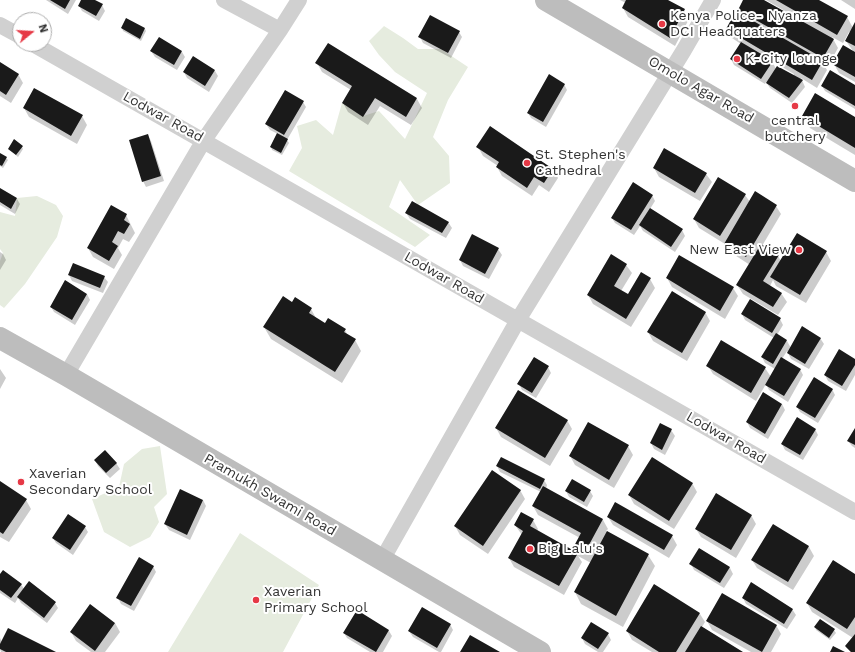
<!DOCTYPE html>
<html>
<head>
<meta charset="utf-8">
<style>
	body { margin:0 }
	#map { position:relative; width:855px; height:652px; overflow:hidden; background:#fff; font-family:"Work Sans",sans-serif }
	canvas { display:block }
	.north { position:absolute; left:12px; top:12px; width:40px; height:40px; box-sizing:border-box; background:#fff; border:1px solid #adadad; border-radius:50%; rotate:72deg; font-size:11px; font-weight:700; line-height:16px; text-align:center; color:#333 }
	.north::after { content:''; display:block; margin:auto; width:14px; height:18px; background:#e63946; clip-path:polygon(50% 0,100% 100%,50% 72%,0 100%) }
</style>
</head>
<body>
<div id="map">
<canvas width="855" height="652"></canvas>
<div class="north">N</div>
</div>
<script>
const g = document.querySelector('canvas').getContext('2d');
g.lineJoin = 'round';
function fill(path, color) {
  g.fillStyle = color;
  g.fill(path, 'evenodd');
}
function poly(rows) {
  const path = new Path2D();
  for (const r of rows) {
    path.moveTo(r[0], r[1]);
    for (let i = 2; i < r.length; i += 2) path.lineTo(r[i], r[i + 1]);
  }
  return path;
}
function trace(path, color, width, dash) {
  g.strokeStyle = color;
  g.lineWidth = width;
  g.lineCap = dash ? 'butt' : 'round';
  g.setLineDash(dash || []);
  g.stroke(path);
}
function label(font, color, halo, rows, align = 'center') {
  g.font = font + ' "Work Sans",sans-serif';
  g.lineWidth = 4;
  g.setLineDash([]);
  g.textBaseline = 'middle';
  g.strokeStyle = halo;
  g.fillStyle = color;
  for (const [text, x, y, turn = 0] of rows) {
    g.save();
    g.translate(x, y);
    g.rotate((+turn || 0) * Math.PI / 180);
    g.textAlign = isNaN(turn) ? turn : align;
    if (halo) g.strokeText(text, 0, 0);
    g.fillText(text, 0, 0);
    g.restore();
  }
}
fill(poly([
	[384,26,403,38,418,49,441,49,468,67,448,100,433,137,449,156,450,183,418,205,400,180,389,207,430,235,415,247,289,171,302,148,297,126,316,120,333,135,342,103,363,116,379,111,405,139,427,93,395,72,379,55,369,41],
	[37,196,56,205,63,216,57,237,25,284,4,308,0,305,0,261,3,253,0,249,0,212,15,216,17,198],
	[160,446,167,494,154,507,159,522,150,537,130,547,104,532,92,499,119,487,124,464,142,449],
	[240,533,319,585,283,652,168,652]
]), '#e6ecdf');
fill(poly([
	[46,0,76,0,68,14],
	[82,0,93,0,102,5,105,11,99,21,82,11,79,6],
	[620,0,666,0,684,10,689,19,675,46,628,17,623,8,626,3],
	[745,0,762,0,784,12,785,11,766,0,817,0,847,17,853,28,855,24,855,82,839,73,834,64,853,51,846,41,851,33,849,32,843,43,832,37,838,48,828,66,823,63,827,70,817,88,801,78,805,87,792,103,770,88,766,82,765,84,734,65,731,59,741,44,732,38,727,29,742,15,739,10],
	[772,61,794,74,793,76,776,69],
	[841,0,855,0,855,9],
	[127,19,145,29,146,31,141,41,123,31,122,28],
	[459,32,462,37,451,58,423,43,420,37],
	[328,44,417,99,422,108,411,125,380,106,368,125,348,112,343,103,351,90,322,72,317,63],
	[151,51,182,52,185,57,177,70,155,57],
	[0,64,18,74,23,83,11,103,0,96],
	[215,71,218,76,209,92,187,78,184,72],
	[564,84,567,90,546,127,531,118,528,113],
	[822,86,855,86,855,109,825,91],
	[303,102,306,107,287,140,289,143,282,155,272,150,271,147,278,134,270,130,266,124],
	[24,108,82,116,87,125,77,144,29,117],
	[803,116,855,118,855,155,810,128],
	[490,128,553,169,558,178,549,192,539,185,532,196,502,176,497,167,498,166,483,156,478,147],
	[148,135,151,141,164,181,146,187,143,181],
	[22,147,23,149,18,157,9,149],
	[0,154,6,158,8,160,3,168,0,166],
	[654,168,706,174,712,182,700,201,659,177],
	[0,189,17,199,20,204,15,214,0,205],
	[652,195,655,201,650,209,682,230,685,236,675,252,643,231,640,226,634,235,615,223,612,218],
	[745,195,750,202,776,206,781,214,762,246,778,256,781,261,826,252,831,261,806,303,776,286,773,280,770,286,781,293,787,302,778,315,743,294,737,285,750,265,730,252,725,244,699,228,694,219],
	[406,213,448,222,452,228,446,238,410,219],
	[126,215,135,233,129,242,123,239,118,248,122,255,114,269,93,257,88,248],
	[498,249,502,255,489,279,463,266,460,260],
	[0,252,3,254,6,260,0,270],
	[626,265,632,273,621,291,628,296,650,279,655,288,631,327,593,304,588,295],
	[69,275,104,277,108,282,103,293,72,281],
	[667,278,733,288,738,296,725,319,672,287],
	[87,294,90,300,75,325,54,312,51,307],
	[293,303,311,309,317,320,325,324,345,330,348,336,355,340,361,351,342,383,271,339,264,327],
	[705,312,710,321,687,361,653,341,648,332],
	[742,314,780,319,783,325,777,335,787,341,791,348,820,338,824,344,809,369,791,359,787,351,782,359,800,369,803,375,788,402,769,390,766,384,756,401,713,374,708,366,765,368,771,377,775,369,765,363,762,357,774,338,745,320],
	[855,360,855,375,846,391,828,381,825,375],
	[548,367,551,373,536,398,522,390,519,384],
	[0,369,6,378,0,389],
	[832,389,835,395,818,423,800,412,797,407],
	[782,404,785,410,768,439,750,428,747,422],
	[567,420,572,429,550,466,501,437,496,428],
	[815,429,818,435,803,460,785,450,782,444],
	[671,430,675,436,665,455,654,449,651,443],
	[855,430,855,448,852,446,848,441],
	[628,446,633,455,614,488,575,465,570,456],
	[95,460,116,463,120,469,110,478,98,466],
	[497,466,544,480,547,485,546,489,603,520,608,529,606,531,648,555,655,566,623,627,581,604,575,592,591,563,578,556,582,562,564,595,514,567,509,558,522,535,515,525,533,520,538,529,537,531,578,554,574,548,580,538,538,515,533,506,541,492,500,472],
	[0,482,26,500,31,509,9,542,0,537],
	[692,483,697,492,674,529,634,504,629,495],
	[520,490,525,499,488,554,460,535,455,526],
	[566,491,590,491,593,496,587,507,569,497],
	[203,500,206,506,190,540,169,530,165,524],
	[751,515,756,524,736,558,701,537,696,529],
	[608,517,672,536,677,545,669,558,613,525],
	[773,525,809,547,814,556,793,590,757,568,752,560],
	[85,527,88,532,73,555,56,543,53,538],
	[700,549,730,568,733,574,724,588,694,570,691,564],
	[153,566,156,572,134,611,121,604,118,598],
	[0,576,21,584,24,589,55,603,58,608,47,623,21,603,18,598,15,603,0,593],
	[855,576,855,652,851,652,846,647,853,638,812,612,807,603],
	[743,598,792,609,796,615,787,629,746,604],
	[357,611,389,631,392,636,383,652,370,652,347,638,344,633],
	[700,614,705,622,702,627,741,652,652,652,632,640,627,631],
	[707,621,776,625,781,634,771,652,751,652,712,630],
	[115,623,120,632,105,652,91,652,76,641,71,632],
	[450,624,453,630,441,652,439,652,413,637,409,631],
	[815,627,834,630,836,633,830,640,816,630],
	[608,634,611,640,603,652,598,652,585,644,582,638],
	[0,638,2,642,54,652,1,652,0,649]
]), '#0003');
fill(poly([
	[50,0,70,0,65,9],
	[81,0,95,0,103,4,96,16,78,6],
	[626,0,668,0,685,9,670,38,622,8],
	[743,0,764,0,834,39,823,58,738,10],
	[776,0,819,0,848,16,837,35],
	[736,11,823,61,812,80,726,29],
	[430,15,460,31,448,53,418,37],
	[126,18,145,28,140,39,121,28],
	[855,22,855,46,845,41],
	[159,37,182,51,174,65,150,51],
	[741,42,773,61,761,79,730,59],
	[328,43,417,98,406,117,375,98,363,117,342,103,352,86,315,63],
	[843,45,855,52,855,77,832,64],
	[193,56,215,70,205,86,183,72],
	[0,62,19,74,6,95,0,91],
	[777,66,803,80,789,98,766,83],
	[830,70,855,85,855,106,821,86],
	[549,74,565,84,543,122,527,113],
	[34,88,83,115,71,136,23,108],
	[285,90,304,101,284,135,265,124],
	[815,93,855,117,855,148,802,116],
	[490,126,553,169,544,183,534,177,527,188,496,167,499,162,476,147],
	[277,133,288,139,281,153,270,147],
	[148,134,161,176,142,182,129,140],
	[14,139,23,146,16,155,8,149],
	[664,148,707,173,695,193,653,168],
	[0,153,7,157,2,166,0,165],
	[718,177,746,194,720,236,693,219],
	[633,182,653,195,631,230,611,218],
	[0,188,17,198,11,209,0,202],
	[755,191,777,205,746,257,724,244],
	[412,201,449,222,442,233,405,213],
	[111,205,127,214,124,220,130,224,124,234,118,231,112,242,118,246,109,261,87,248],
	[650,208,683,229,671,247,639,225],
	[797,233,827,251,800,295,770,277],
	[472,234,499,248,485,274,459,260],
	[761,244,779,255,763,281,782,293,773,307,736,285],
	[611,254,627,264,614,286,628,294,641,272,651,278,626,319,587,295],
	[679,255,734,287,720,311,666,278],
	[73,263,105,276,100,288,68,275],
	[65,280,87,294,72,320,50,307],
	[672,291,706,312,682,353,647,332],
	[283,296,292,302,295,297,312,308,309,313,325,323,328,318,346,329,344,332,356,339,335,372,263,327],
	[750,299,781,318,772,333,741,314],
	[802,326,821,338,805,364,787,353],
	[776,333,787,340,773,364,761,357],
	[721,340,766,367,751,393,706,366],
	[839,349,855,359,855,365,842,386,824,375],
	[534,357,549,366,532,393,517,384],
	[781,357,801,369,784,396,765,385],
	[814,377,833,389,815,418,796,407],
	[518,390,568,420,545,458,495,428],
	[763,392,782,404,765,434,746,422],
	[797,417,816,429,800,455,781,444],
	[588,422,629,445,609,480,569,456],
	[660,423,672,429,662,450,650,443],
	[855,428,855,445,847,441],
	[105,450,117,463,106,473,94,460],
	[501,457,545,479,540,489,496,466],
	[652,457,693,483,669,521,628,495],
	[492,470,521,490,483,546,454,526],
	[572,479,591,490,584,502,565,491],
	[0,481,27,499,3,534,0,532],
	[543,486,603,519,584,554,573,548,581,533,532,506],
	[180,489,203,500,187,535,164,524],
	[716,493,752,515,731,550,695,529],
	[615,502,673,535,664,550,607,517],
	[521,512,534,519,530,526,578,553,559,586,508,558,523,531,514,525],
	[68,514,86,526,70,550,52,538],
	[773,524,809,546,788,582,751,560],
	[607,531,649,554,616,616,574,592],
	[699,548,730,567,720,583,689,564],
	[139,557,154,566,131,606,116,598],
	[833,560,855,574,855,617,847,629,806,603],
	[3,570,22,584,11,598,0,590,0,574],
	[29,581,56,602,44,618,17,597],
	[751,582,793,609,784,624,742,598],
	[654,584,700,613,676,652,659,652,626,631],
	[722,593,777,625,762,652,706,621],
	[90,604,115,623,95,651,70,632],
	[422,607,451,624,437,648,408,631],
	[357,610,389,630,376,652,343,633],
	[820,619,835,629,829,638,814,627],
	[591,622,609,633,598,649,581,638],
	[701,626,743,652,685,652],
	[8,628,56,652,6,652,0,649,0,644],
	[855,634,855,652,851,652,845,646],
	[470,635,500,652,460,652],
	[833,646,845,652,830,652]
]), '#1a1a1a');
trace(poly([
	[224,0,280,30],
	[0,25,20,36],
	[33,44,855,512],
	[66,375,204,140,280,30,299,0],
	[382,560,518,320,684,50,713,0]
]), '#d0d0d0', 16);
trace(poly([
	[546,0,855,181],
	[0,338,66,375,540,652]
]), '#bdbdbd', 22);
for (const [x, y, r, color] of [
	[662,24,4,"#e63946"],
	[737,59,4,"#e63946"],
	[795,106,4,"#e63946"],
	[527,163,4,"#e63946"],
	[799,250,4,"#e63946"],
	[21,482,4,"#e63946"],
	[530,549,4,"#e63946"],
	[256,600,4,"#e63946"]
]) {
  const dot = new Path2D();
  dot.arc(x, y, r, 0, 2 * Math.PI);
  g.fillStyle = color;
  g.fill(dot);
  trace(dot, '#fff', 1.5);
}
label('14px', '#333', '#fff', [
	["Kenya Police- Nyanza",670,16],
	["DCI Headquaters",670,32],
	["K-City lounge",745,59],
	["central",795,121,"center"],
	["butchery",795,137,"center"],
	["St. Stephen's",535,155],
	["Cathedral",535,171],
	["New East View",791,250,"right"],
	["Xaverian",29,474],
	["Secondary School",29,490],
	["Big Lalu's",538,549],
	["Xaverian",264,592],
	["Primary School",264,608]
], 'left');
label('14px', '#333', '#fff', [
	["Omolo Agar Road",701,90,30],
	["Lodwar Road",163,117,29],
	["Lodwar Road",444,278,30],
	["Lodwar Road",726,438,30],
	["Pramukh Swami Road",270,495,30]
]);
</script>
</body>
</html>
